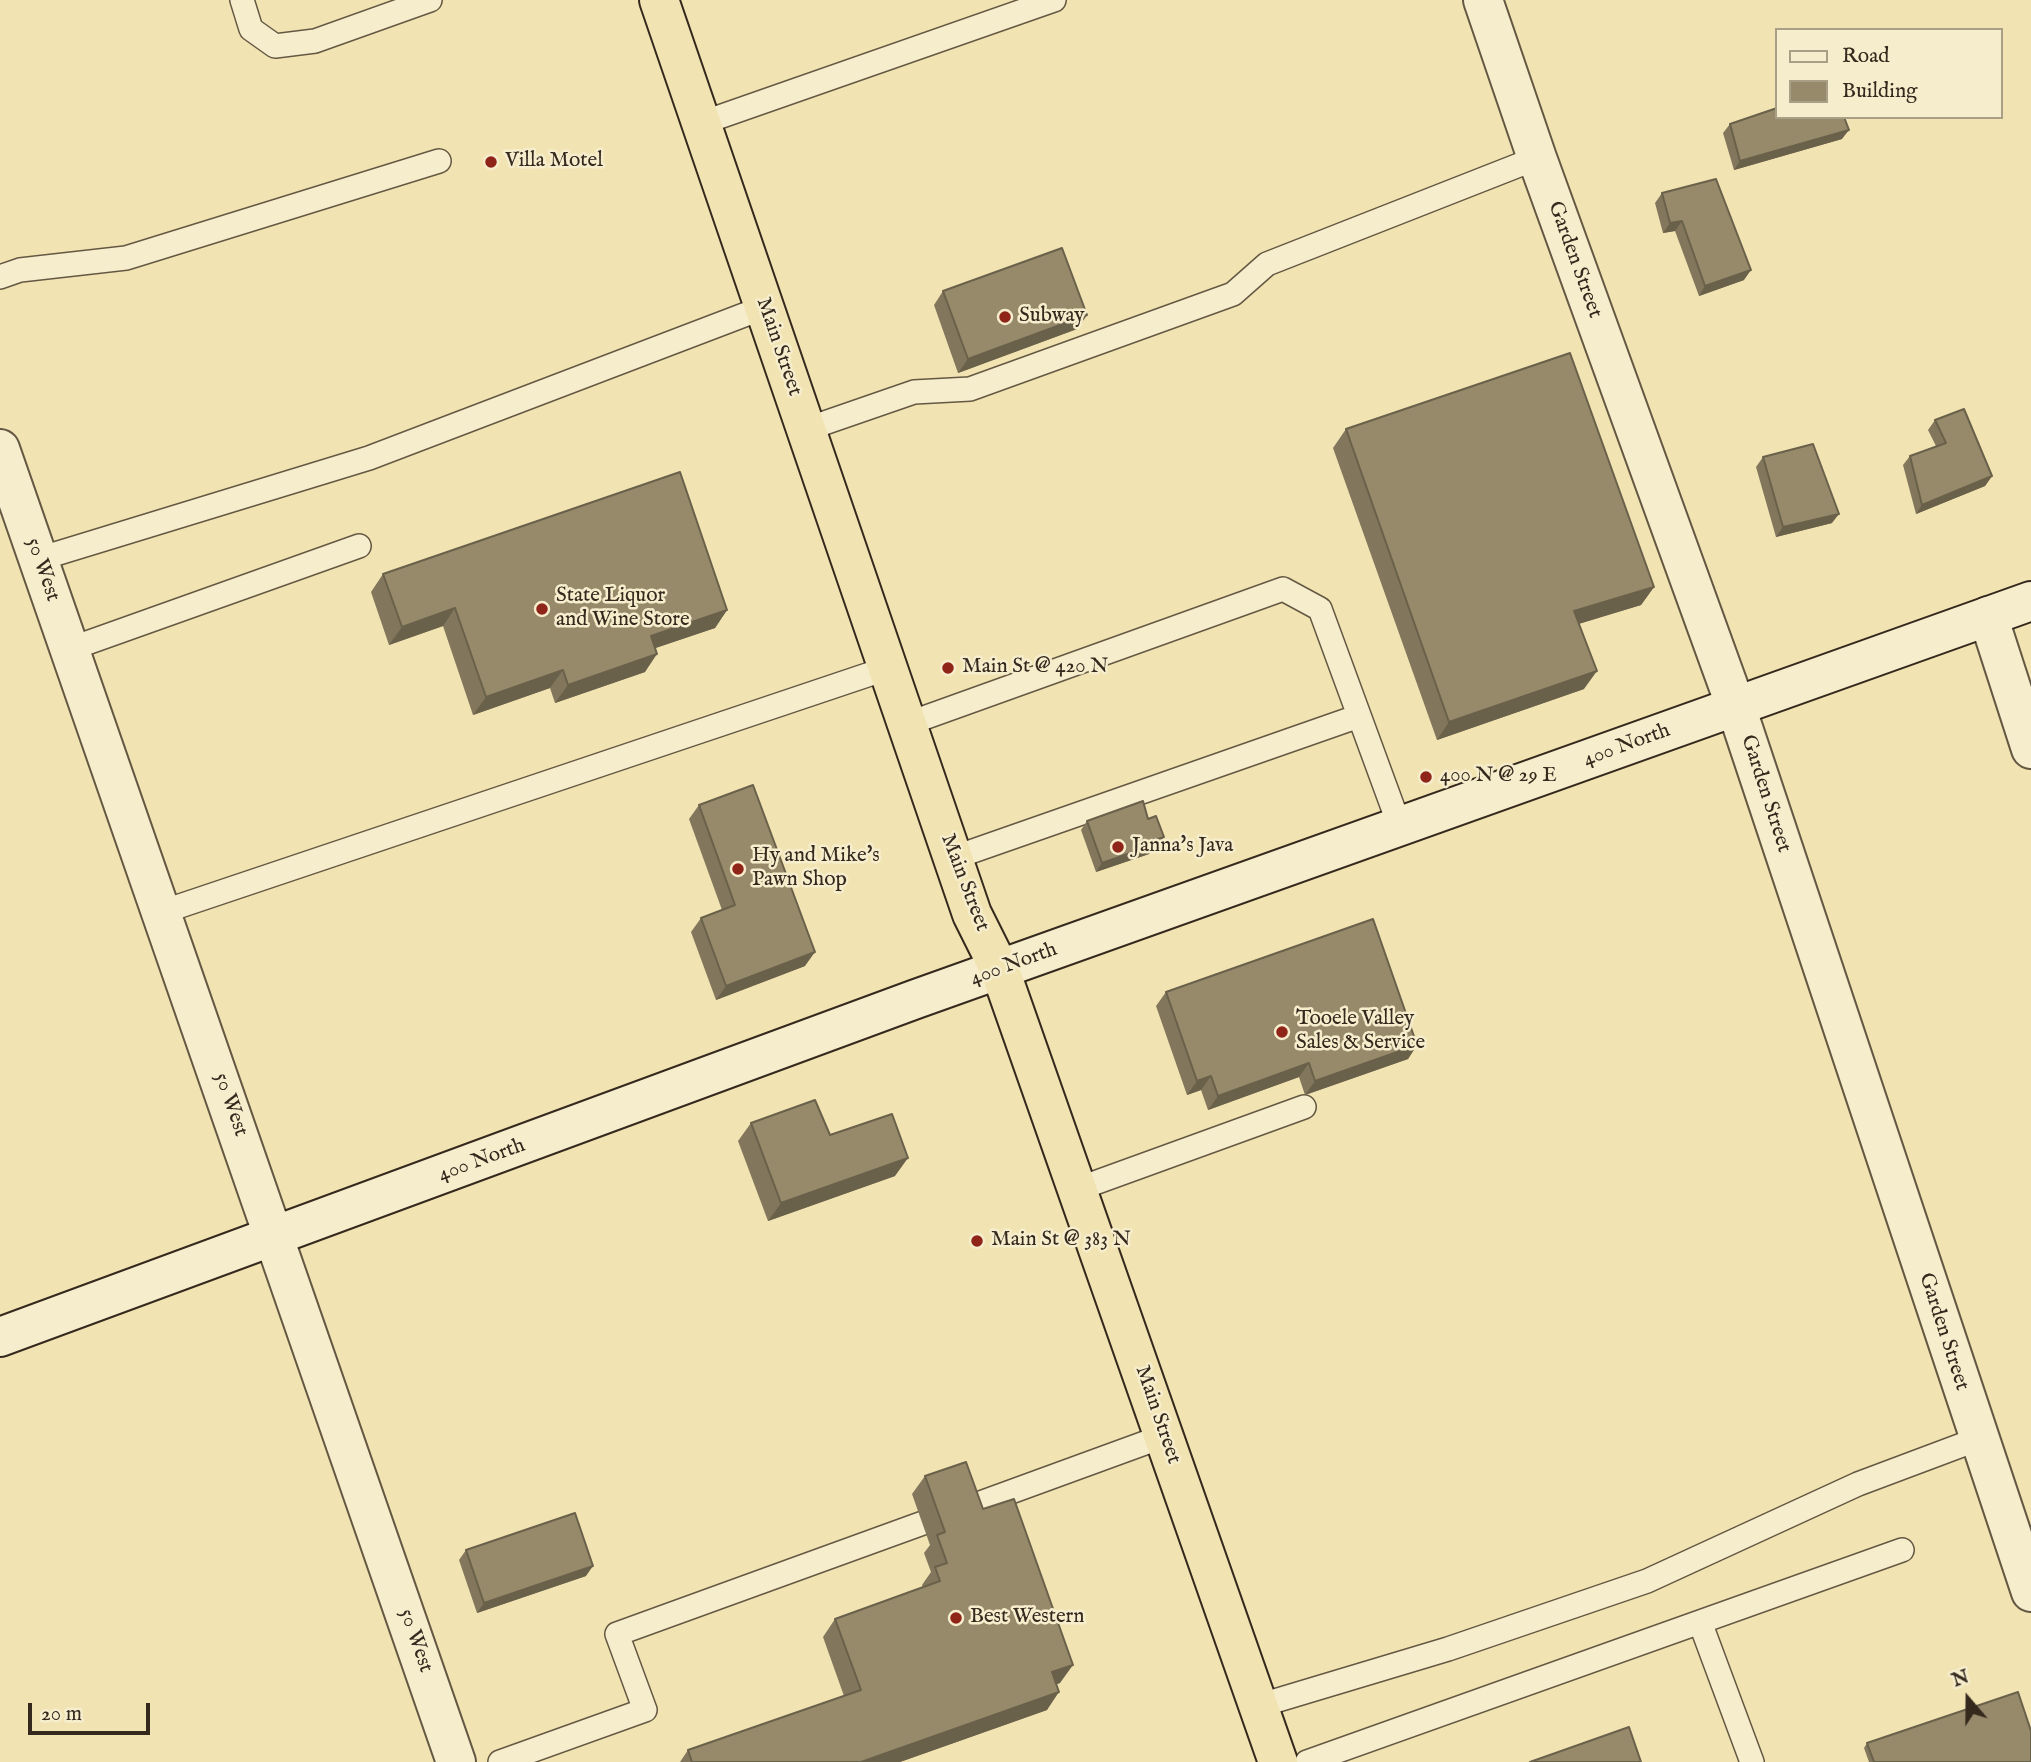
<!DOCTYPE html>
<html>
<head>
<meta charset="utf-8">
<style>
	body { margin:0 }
	#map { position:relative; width:2031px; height:1762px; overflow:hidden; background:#f1e3b2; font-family:"IM FELL English",serif }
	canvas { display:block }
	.legend { position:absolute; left:1775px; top:28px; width:228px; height:91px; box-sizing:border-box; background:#f6edcd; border:2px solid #a99f87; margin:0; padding:9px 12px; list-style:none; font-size:21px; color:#35291e }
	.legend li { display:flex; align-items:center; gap:14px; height:35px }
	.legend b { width:35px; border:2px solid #a99f87 }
	.north { position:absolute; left:1933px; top:1664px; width:70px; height:70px; -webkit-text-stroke:5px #f6edcd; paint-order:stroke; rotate:340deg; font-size:19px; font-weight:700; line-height:28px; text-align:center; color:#35291e }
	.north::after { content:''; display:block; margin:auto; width:24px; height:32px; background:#35291e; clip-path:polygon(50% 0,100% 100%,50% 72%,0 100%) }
	.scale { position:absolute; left:28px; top:1703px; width:122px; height:32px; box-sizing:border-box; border:4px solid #35291e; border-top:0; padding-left:9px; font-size:21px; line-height:24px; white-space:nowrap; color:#35291e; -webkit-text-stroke:5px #f6edcd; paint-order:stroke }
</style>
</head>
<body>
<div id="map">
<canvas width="2031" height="1762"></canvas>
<ul class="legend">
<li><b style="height:9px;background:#f6edcd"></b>Road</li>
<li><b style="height:19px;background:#978a6b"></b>Building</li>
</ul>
<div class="north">N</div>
<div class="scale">20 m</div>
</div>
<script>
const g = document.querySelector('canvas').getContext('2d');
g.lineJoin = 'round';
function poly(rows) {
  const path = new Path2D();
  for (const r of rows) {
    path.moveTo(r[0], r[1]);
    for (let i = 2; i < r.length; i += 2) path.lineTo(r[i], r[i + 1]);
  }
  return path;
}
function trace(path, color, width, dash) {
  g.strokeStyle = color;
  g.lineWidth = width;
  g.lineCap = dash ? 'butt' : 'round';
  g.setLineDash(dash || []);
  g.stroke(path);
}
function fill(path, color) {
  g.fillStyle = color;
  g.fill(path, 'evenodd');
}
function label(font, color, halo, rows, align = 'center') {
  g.font = font + ' "IM FELL English",serif';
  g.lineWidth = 5;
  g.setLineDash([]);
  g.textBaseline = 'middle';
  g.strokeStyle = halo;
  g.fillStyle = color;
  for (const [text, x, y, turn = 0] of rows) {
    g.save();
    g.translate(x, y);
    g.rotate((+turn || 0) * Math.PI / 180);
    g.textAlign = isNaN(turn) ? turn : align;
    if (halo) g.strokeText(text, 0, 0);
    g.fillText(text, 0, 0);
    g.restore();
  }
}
const lane = poly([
	[242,0,251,29,275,46,315,41,430,0],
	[702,123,1054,0],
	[0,277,20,270,126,258,439,161],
	[807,429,914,392,970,389,1233,294,1267,264,1537,158],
	[39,559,369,458,765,307],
	[70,649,359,546],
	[907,724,1283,589,1320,609,1400,827],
	[953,858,1359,716],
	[162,912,888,668],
	[1078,1189,1304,1107],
	[964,1509,1164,1436],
	[1700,1622,1752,1762],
	[1258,1706,1448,1649,1647,1581,1858,1484,1978,1439],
	[500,1762,645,1710,617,1634,923,1523],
	[1307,1762,1902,1550]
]);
const street = poly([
	[1483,0,1537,158,1736,707,2031,1592],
	[0,449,456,1762],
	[1988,616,2031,749]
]);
const secondary = poly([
	[0,1337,916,999,2031,601]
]);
const highway = poly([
	[659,0,972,914,1000,970,1278,1762]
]);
trace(lane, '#645843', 26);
trace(street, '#645843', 42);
trace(secondary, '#35291e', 42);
trace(highway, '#35291e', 42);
trace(lane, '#f6edcd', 23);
trace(street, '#f6edcd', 38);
trace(secondary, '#f6edcd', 38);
trace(highway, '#f1e3b2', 38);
fill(poly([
	[1730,124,1842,139,1734,170,1723,133],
	[1662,193,1744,280,1699,296,1675,231,1663,233,1655,203],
	[943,291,1087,315,1077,329,958,373,934,305],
	[1935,420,1992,476,1985,486,1916,514,1903,465,1910,456,1936,446,1928,430],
	[1346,429,1654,587,1641,605,1579,624,1584,689,1437,740,1333,448],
	[1763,457,1832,523,1776,537,1756,467],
	[383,574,727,610,715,628,655,648,645,672,555,703,550,688,473,715,443,626,389,645,371,592],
	[699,805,805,966,716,1000,691,932,701,918,722,910,689,819],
	[1148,819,1164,837,1157,846,1153,848,1149,854,1096,872,1081,830,1087,821],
	[1166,992,1417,1045,1408,1059,1305,1095,1299,1077,1208,1110,1201,1090,1187,1095,1156,1006],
	[751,1123,830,1135,895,1176,768,1221,738,1141],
	[925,1476,983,1509,1060,1683,1057,1684,1047,1710,900,1762,692,1762,844,1696,823,1637,835,1619,923,1587,922,1585,931,1572,924,1553,930,1545,912,1494],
	[466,1550,586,1576,477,1613,459,1560],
	[1867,1743,2031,1762,1869,1762,1864,1748],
	[688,1750,692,1762,680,1762]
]), '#82775c');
fill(poly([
	[1849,130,1842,139,1734,170,1740,161],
	[1682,221,1675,231,1663,233,1670,223],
	[1751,270,1744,280,1699,296,1705,286],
	[1087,315,1077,329,958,373,968,359],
	[1992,476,1985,486,1916,514,1922,505],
	[1839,514,1832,523,1776,537,1783,527],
	[1654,587,1641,605,1561,629,1574,611],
	[455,608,443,626,389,645,402,627],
	[727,610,715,628,638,654,651,636],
	[657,654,645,672,555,703,568,685],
	[563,670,550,688,473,715,486,697],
	[1597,671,1584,689,1437,740,1449,722],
	[1164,837,1157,846,1153,848,1149,854,1096,872,1102,863],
	[815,952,805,966,716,1000,726,986],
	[1417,1045,1408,1059,1305,1095,1315,1081],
	[1309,1063,1299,1077,1208,1110,1218,1096],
	[1211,1076,1201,1090,1187,1095,1197,1081],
	[908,1158,895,1176,768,1221,781,1203],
	[593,1566,586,1576,477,1613,484,1603],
	[1073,1665,1060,1683,1039,1690,1052,1672],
	[1059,1692,1047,1710,900,1762,861,1762]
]), '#6a614b');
const building = poly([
	[1777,108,1777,117,1844,117,1849,130,1740,161,1730,124,1777,108],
	[1716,179,1751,270,1705,286,1682,221,1670,223,1662,193,1716,179],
	[1062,248,1087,315,968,359,943,291,1062,248],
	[1570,353,1654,587,1574,611,1597,671,1449,722,1346,429,1570,353],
	[1964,409,1992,476,1922,505,1910,456,1946,443,1935,420,1964,409],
	[1813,444,1839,514,1783,527,1763,457,1813,444],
	[680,472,727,610,651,636,657,654,568,685,563,670,486,697,455,608,402,627,383,574,680,472],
	[753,785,815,952,726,986,701,918,735,905,699,805,753,785],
	[1143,801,1148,819,1156,816,1164,837,1155,840,1156,844,1102,863,1087,821,1143,801],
	[1373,919,1417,1045,1315,1081,1309,1063,1218,1096,1211,1076,1197,1081,1166,992,1373,919],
	[815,1100,830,1135,892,1114,908,1158,781,1203,751,1123,815,1100],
	[966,1462,983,1509,1014,1499,1073,1665,1052,1672,1059,1692,861,1762,692,1762,688,1750,861,1690,835,1619,940,1581,935,1567,947,1563,937,1535,945,1532,925,1476,966,1462],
	[575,1513,593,1566,484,1603,466,1550,575,1513],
	[2018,1692,2031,1731,2031,1762,1874,1762,1867,1743,2018,1692],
	[1629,1727,1641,1762,1530,1762,1629,1727]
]);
fill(building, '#978a6b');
trace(building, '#6a614b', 2);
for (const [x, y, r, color] of [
	[491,162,7,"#8f2418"],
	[1005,317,7,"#8f2418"],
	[542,609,7,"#8f2418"],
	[948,668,7,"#8f2418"],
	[1426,777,7,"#8f2418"],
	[1118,847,7,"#8f2418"],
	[738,869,7,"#8f2418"],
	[1282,1032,7,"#8f2418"],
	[977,1241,7,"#8f2418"],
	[956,1618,7,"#8f2418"]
]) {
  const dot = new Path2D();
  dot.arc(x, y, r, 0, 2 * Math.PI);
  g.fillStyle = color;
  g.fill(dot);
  trace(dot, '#f6edcd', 2.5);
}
label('21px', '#35291e', '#f6edcd', [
	["Villa Motel",505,162],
	["Subway",1019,317],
	["State Liquor",556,597],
	["and Wine Store",556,621],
	["Main St @ 420 N",962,668],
	["400 N @ 29 E",1440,777],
	["Janna's Java",1132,847],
	["Hy and Mike's",752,857],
	["Pawn Shop",752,881],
	["Tooele Valley",1296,1020],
	["Sales & Service",1296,1044],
	["Main St @ 383 N",991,1241],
	["Best Western",970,1618]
], 'left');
label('21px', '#35291e', '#f6edcd', [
	["Garden Street",1574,260,70],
	["Main Street",778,347,71],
	["50 West",42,570,71],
	["400 North",1627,746,-20],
	["Garden Street",1765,794,72],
	["Main Street",964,883,69],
	["400 North",1014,965,-20],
	["50 West",230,1105,71],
	["400 North",482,1161,-20],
	["Garden Street",1943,1332,72],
	["Main Street",1157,1415,71],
	["50 West",415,1641,71]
]);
</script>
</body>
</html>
